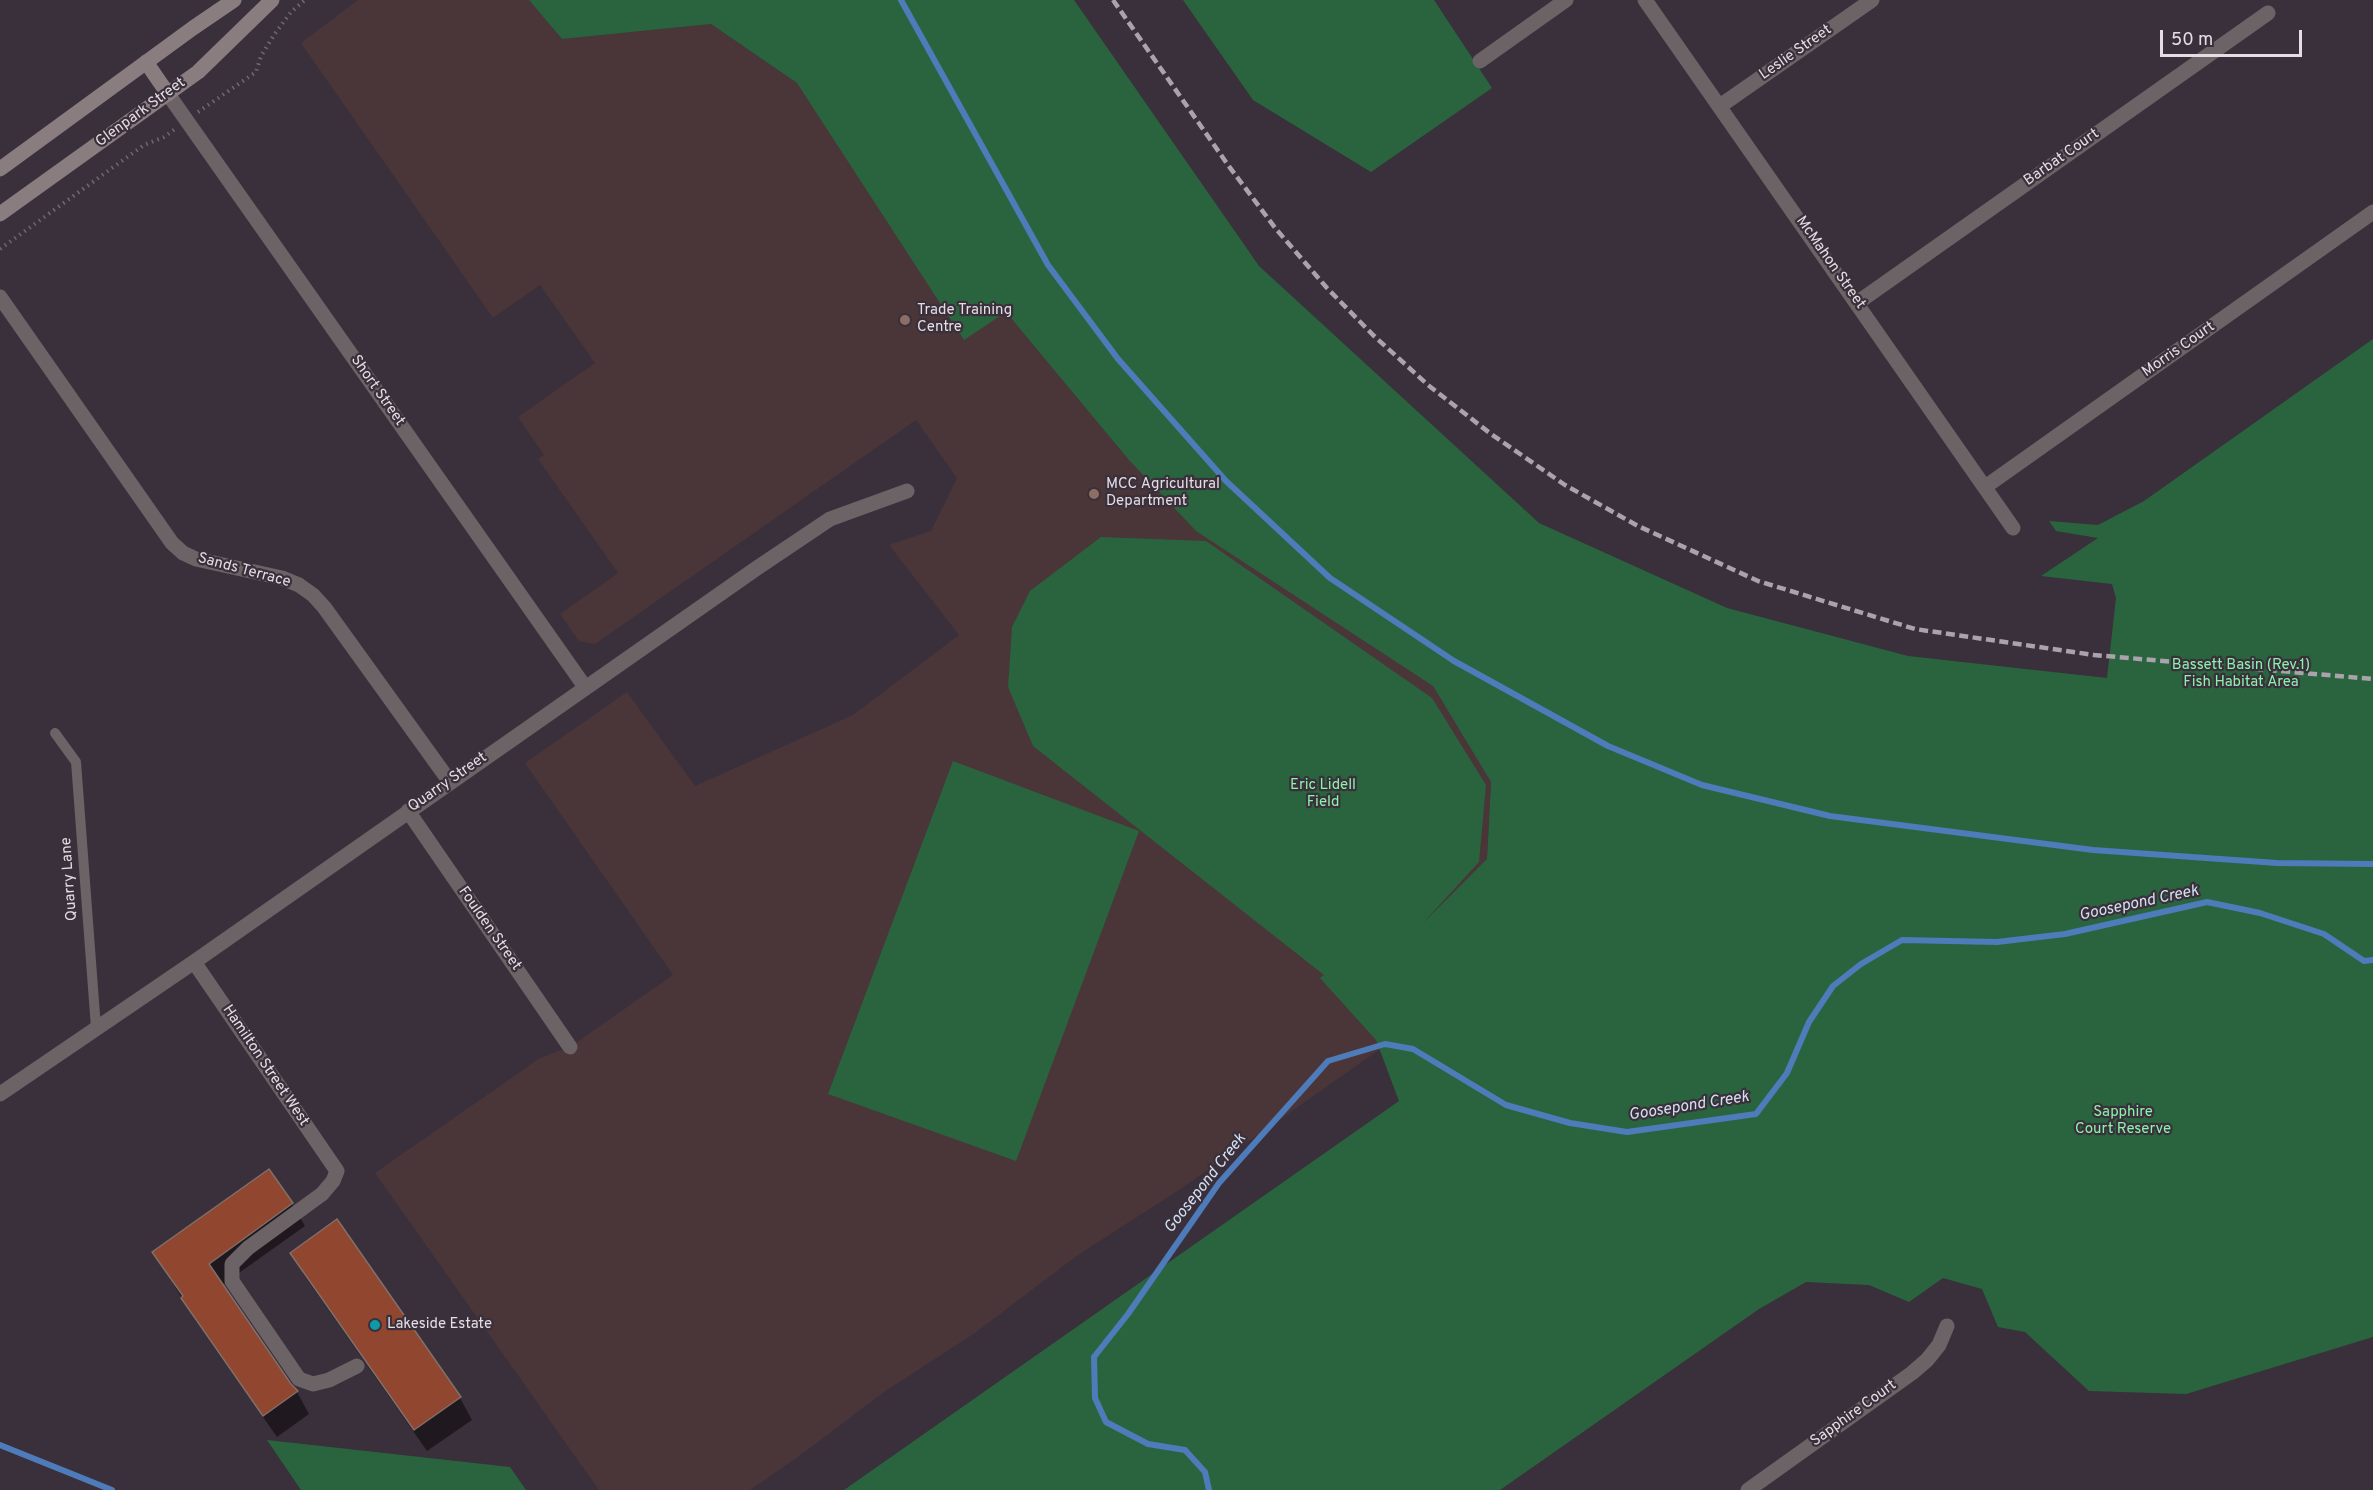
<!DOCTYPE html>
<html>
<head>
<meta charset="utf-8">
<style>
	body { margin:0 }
	#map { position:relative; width:2373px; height:1490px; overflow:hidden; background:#3a303b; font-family:Overpass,sans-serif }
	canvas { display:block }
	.scale { position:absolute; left:2160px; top:30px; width:142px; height:27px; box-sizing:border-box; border:3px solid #e4dde4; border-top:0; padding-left:8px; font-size:18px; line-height:21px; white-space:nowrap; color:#e4dde4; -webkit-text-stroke:4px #3a303b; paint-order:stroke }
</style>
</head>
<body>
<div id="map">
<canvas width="2373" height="1490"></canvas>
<div class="scale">50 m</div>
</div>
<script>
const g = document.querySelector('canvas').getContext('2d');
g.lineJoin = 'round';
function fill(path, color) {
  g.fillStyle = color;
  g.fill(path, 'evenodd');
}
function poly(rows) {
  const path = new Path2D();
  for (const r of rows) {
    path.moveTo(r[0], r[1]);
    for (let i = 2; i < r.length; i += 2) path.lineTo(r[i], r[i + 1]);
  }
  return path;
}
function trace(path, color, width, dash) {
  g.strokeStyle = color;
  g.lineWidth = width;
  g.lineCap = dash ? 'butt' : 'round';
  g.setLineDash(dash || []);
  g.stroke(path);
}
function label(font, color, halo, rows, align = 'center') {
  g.font = font + ' Overpass,sans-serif';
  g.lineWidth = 4.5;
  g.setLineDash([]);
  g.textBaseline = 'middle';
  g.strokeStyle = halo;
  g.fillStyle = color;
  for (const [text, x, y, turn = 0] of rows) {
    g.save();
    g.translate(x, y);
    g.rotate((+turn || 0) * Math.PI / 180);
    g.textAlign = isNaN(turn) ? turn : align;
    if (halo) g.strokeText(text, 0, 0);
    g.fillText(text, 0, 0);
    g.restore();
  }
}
fill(poly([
	[358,0,529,0,562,39,711,24,797,83,914,253,963,339,1006,312,1433,686,1491,782,1487,859,1416,930,1321,978,1386,1045,1185,1186,1078,1255,975,1333,884,1392,798,1457,750,1490,599,1490,375,1173,540,1058,570,1047,673,975,525,763,627,692,695,786,853,715,959,635,889,545,931,531,957,478,916,420,595,644,579,641,560,614,618,573,538,459,544,455,518,417,595,363,540,285,493,318,301,43]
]), '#4a3538');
fill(poly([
	[529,0,1074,0,1259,266,1539,523,1727,608,1908,656,2107,678,2116,598,2112,584,2041,576,2098,538,2056,531,2049,521,2098,525,2144,501,2373,339,2373,1337,2186,1394,2089,1391,2025,1332,1998,1327,1982,1289,1943,1278,1909,1302,1869,1285,1806,1282,1759,1309,1500,1490,844,1490,1399,1101,1376,1040,1320,978,1324,975,1033,746,1008,687,1012,627,1030,591,1101,537,1206,541,1432,698,1486,785,1479,862,1422,924,1487,859,1491,782,1433,686,1196,531,1129,460,1006,312,964,340,797,83,711,24,562,39],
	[1183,0,1434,0,1492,88,1371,172,1253,100],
	[953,761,1139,831,1016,1161,828,1094],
	[267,1440,510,1467,526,1490,301,1490]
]), '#2a643e');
fill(poly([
	[292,1204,305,1226,222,1285,290,1385,297,1392,309,1414,277,1437,195,1320,154,1252],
	[337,1221,460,1398,472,1420,427,1451,304,1275,291,1253]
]), '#0007');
trace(poly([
	[901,0,1048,265,1118,359,1226,481,1330,578,1454,661,1608,746,1702,785,1830,816,2093,850,2277,863,2373,864],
	[0,1445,112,1490],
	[1209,1490,1205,1472,1185,1450,1148,1444,1106,1422,1095,1398,1094,1357,1128,1314,1219,1183,1328,1061,1385,1044,1413,1049,1506,1105,1570,1123,1627,1132,1756,1114,1787,1073,1809,1022,1833,986,1861,964,1902,940,1997,942,2065,934,2207,902,2260,913,2324,934,2364,961,2373,960]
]), '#4e7bb9', 6);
const building = poly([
	[269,1169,293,1203,209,1264,291,1384,298,1391,263,1416,181,1298,183,1296,152,1252,269,1169],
	[337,1219,461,1397,414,1430,290,1253,337,1219]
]);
fill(building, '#914630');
trace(building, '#816f69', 1.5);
trace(poly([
	[198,112,256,72,261,56,274,35,291,12,305,0],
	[0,249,144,145,164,137,175,129]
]), '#716871', 4, [1.5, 4.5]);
trace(poly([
	[55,733,76,762,96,1028]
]), '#6b6365', 10);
trace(poly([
	[1645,0,2013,528],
	[1480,61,1566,0],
	[1720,106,1872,0],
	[0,297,172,543,183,553,196,559,282,578,299,585,313,595,324,607,450,782],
	[1857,303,2268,13],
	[1985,487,2373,212],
	[408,811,570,1047],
	[194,962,337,1171,333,1181,322,1194,248,1248,232,1264,232,1281,299,1379,313,1384,329,1380,357,1366],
	[0,1094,194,962,757,568,830,519,907,491],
	[1748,1490,1912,1373,1927,1360,1939,1345,1947,1326]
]), '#6b6365', 15);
trace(poly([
	[168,94,585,687]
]), '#6b6365', 15);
trace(poly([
	[146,62,168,94],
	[0,169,193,28,234,0],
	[0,214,198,72,272,0]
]), '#8a7d80', 15);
trace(poly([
	[1113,0,1228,165,1276,229,1327,288,1373,335,1428,385,1491,434,1565,485,1638,526,1758,581,1915,629,2094,655,2373,679]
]), '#aba3ab', 4.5, [9, 4.5]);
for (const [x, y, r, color] of [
	[905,320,6,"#8d6e63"],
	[1094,494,6,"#8d6e63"],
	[375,1325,6,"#0f9aa8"]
]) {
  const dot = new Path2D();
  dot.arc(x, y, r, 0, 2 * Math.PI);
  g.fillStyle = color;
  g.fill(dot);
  trace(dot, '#3a303b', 2);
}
label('15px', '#e4dde4', '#3a303b', [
	["Leslie Street",1796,53,-35],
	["Glenpark Street",141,113,-36],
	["Barbat Court",2062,158,-35],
	["McMahon Street",1830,263,55],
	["Morris Court",2179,350,-35],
	["Short Street",377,391,55],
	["Sands Terrace",244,571,15],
	["Quarry Street",448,783,-35],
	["Quarry Lane",70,879,-94],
	["Foulden Street",489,929,55],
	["Hamilton Street West",265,1066,56],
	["Sapphire Court",1854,1414,-36]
]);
label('15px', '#e4dde4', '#3a303b', [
	["Trade Training",917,311],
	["Centre",917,328],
	["MCC Agricultural",1106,485],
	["Department",1106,502],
	["Lakeside Estate",387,1325]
], 'left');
label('15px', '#8bf2ab', '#3a303b', [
	["Bassett Basin (Rev.1)",2241,666],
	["Fish Habitat Area",2241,683],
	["Eric Lidell",1323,786],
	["Field",1323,803],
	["Sapphire",2123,1113],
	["Court Reserve",2123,1130]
]);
label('italic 16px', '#d4e0f2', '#3a303b', [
	["Goosepond Creek",2139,904,-12],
	["Goosepond Creek",1689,1107,-9],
	["Goosepond Creek",1206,1184,-52]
]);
</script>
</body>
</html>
